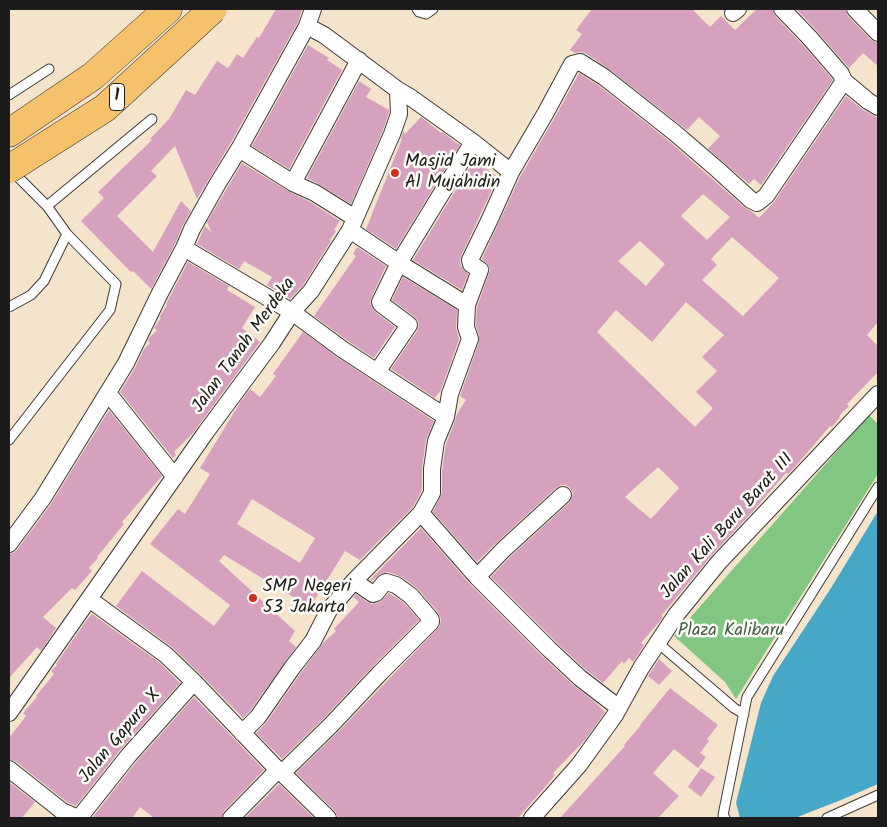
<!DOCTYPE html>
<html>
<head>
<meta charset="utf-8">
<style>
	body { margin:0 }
	#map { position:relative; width:887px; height:827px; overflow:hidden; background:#f5e4cc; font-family:Kalam,sans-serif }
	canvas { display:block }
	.frame { position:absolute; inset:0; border:10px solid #1c1c1c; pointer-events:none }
</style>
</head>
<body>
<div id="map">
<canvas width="887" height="827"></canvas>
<div class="frame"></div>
</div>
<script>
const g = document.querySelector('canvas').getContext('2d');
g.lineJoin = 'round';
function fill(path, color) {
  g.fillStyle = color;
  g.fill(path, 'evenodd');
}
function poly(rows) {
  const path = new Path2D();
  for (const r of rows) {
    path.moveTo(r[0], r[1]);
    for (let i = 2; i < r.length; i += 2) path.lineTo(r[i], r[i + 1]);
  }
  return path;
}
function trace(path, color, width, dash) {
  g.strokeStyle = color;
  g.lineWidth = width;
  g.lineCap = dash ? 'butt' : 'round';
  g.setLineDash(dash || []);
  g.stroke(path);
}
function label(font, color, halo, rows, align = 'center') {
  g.font = font + ' Kalam,sans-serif';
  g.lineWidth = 5;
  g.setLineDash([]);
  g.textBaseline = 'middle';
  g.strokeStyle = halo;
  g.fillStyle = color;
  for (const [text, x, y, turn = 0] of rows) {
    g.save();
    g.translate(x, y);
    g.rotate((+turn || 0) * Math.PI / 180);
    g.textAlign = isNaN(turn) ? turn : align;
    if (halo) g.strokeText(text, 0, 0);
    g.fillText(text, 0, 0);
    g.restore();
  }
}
fill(poly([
	[869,415,878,424,878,474,736,699,725,682,674,636]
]), '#81c782');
fill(poly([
	[878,511,878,784,841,800,795,818,740,818,736,803,761,703,773,676,831,588]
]), '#47a7c6');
fill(poly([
	[276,9,302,9,298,22,230,144,197,199,175,146,151,171,157,176,117,216,153,252,181,201,191,211,183,225,175,244,151,289,133,271,131,272,81,221,104,198,98,192,152,140,150,139,169,119,186,90,195,95,217,61,228,68,237,54,243,58,257,37,259,38],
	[592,9,692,9,710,27,721,16,735,30,757,9,772,9,775,16,802,44,833,80,761,185,754,179,749,184,708,149,720,136,699,117,687,130,609,69,585,53,581,52,575,53,570,50,582,34,576,30],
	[796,9,845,9,848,16,871,40,875,42,878,43,878,66,863,53,849,68,816,30],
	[308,45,329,58,327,60,342,70,289,169,252,146],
	[579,73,598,85,669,141,744,207,751,211,759,218,774,202,846,96,863,110,878,118,878,322,867,335,878,346,878,372,847,404,849,406,839,416,840,417,832,427,830,426,794,468,788,474,786,473,753,511,711,556,661,616,663,617,660,621,641,643,644,645,633,662,629,658,624,664,622,661,603,683,586,670,556,642,491,577,511,556,570,502,572,498,573,493,570,488,566,485,561,485,556,488,497,542,477,562,433,512,442,493,442,470,446,444,455,421,457,414,466,400,460,396,479,342,479,336,476,326,477,307,490,270,488,265,482,259,520,177,554,119],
	[703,194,730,217,707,240,681,216],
	[732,237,779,278,743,316,702,280,717,265,711,259],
	[640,241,665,264,646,286,618,261],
	[686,302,724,335,702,357,717,371,696,392,713,408,695,427,597,332,616,310,652,342],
	[658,467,679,488,651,519,625,497],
	[359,81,371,89,366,97,389,110,389,112,383,130,351,204,320,185,307,178],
	[421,117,441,133,442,132,449,137,456,143,457,143,460,145,396,249,366,229,402,139,401,139,403,131,405,134],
	[476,157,477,158,475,161,498,177,461,256,460,262,461,266,468,274,462,290,413,260],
	[242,163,288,191,310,202,340,221,334,230,336,231,330,240,331,241,303,285,290,299,267,285,272,277,244,261,239,269,197,244,205,226,212,233,207,222],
	[357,247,386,266,371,298,370,302,372,308,375,312,395,327,374,358,348,341,314,316,356,256,353,254],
	[188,262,229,286,227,290,255,307,242,328,260,342,193,433,174,452,176,455,173,458,120,392,135,368,144,349,150,343,148,341,149,338,157,330,154,328,161,318,159,317,160,316,167,305,166,304],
	[403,277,457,310,456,327,459,339,441,390,435,398,391,369,417,331,419,326,418,321,415,317,392,300],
	[303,332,337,357,434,421,426,440,422,468,422,490,413,507,360,560,345,551,310,607,224,555,219,561,295,631,289,641,296,647,250,711,243,718,201,675,173,648,116,606,142,571,214,626,230,605,150,544,178,509,185,514,210,474,200,468,241,401,250,389,260,397,276,376,273,374],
	[252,499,315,538,300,563,237,524],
	[109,410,162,476,122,522,124,524,97,557,98,558,89,568,92,571,75,590,72,588,43,617,56,628,41,651,37,647,9,678,9,554,13,553,17,550,51,504],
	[421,528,470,584,542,656,573,685,594,701,605,712,585,740,553,773,555,775,546,786,518,818,338,818,337,815,335,811,296,773,338,732,440,626,441,619,437,611,418,589,402,577,388,572,380,574,372,581,370,580],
	[389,593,404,603,419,620,373,666,324,718,282,759,256,733,266,723,300,674,323,643,336,631,334,629,359,602,353,597,356,594,367,602,372,604,380,602],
	[92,614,160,663,180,683,121,749,76,806,67,802,15,761,9,759,9,738,26,716,23,713,37,697,36,696,54,674,51,671,57,665,56,664,86,621],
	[659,659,672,671,659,685,648,676],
	[670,688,718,725,707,739,709,741,700,753,706,757,698,768,674,749,653,773,679,796,658,818,560,818,625,746,624,745,641,725,640,725],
	[194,697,264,770,224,811,221,818,154,818,140,807,132,818,92,818,137,761],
	[701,768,715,777,701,797,688,787],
	[9,782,35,802,22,818,9,818],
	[279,784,314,818,245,818]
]), '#d5a1bf');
const service = poly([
	[417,9,419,12,426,14,433,9],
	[9,95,49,69],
	[47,206,152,119],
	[9,307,31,295,44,281,67,234],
	[9,440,110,310,116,284,67,234,47,206,11,170],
	[658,643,734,708,744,714],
	[725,818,723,815,747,697,878,487],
	[827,818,878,795]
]);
const minor = poly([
	[855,9,878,33],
	[733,13,738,9],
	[844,81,868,101,878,107],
	[398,90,410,97,473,142,511,172],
	[239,149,293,183,315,193,355,218],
	[293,183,359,60],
	[350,230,399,263,467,305],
	[184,248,292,312,342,349,446,417],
	[377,372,409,325,381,304,380,302,399,263,473,142],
	[108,393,175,477],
	[421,513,477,577,549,649,580,678,619,708],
	[9,544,43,498,126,363,160,293,184,248,192,229,218,183,239,149,307,26],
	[477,577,504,549,563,495],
	[89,599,166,655,194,682,278,770,282,773,328,818],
	[9,713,206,432,272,343,292,312,311,291,350,230,392,134,399,114,398,90,324,35,307,26,313,9],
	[242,733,258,717,292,668,313,641,329,610,354,581,421,513,432,493,432,469,436,441,446,417,450,394,470,339,466,327,467,305,480,270,471,264,470,260,489,221,511,172,545,114,572,64,580,62,604,77,675,133,718,170,751,200,757,203,766,196,844,81,841,74,809,37,782,9],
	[9,769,62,811,78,818],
	[282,773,331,725,380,673,431,622,431,620,429,617,411,596,396,585,386,582,384,583,376,593,373,594,354,581],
	[79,818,129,755,194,682],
	[231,818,278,770],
	[532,818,579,765,615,715,641,668,676,615,719,562,878,394]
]);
const motorway = poly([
	[9,133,93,76,168,9]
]);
trace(service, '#3d3a36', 11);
trace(minor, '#3d3a36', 18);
trace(motorway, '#3d3a36', 29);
trace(service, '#fff', 9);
trace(minor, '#fff', 16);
trace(motorway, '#f5c16b', 28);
const motorwayBridge = poly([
	[9,169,105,108,213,9]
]);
trace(motorwayBridge, '#3d3a36', 29, []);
trace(motorwayBridge, '#f5c16b', 28);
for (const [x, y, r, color] of [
	[395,173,5,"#c8321e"],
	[253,598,5,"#c8321e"]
]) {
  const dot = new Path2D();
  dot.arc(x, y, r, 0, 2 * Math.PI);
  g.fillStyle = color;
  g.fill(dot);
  trace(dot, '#fdfcf7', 2);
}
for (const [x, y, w] of [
	[117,97,15]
]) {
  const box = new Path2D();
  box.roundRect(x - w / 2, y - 13.5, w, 27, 4);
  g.fillStyle = '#fdfcf7';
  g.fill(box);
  trace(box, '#1c1c1c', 1);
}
label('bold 16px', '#1c1c1c', null, [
	["1",117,97]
]);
label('18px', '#1c1c1c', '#fdfcf7', [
	["Masjid Jami",405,163],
	["Al Mujahidin",405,184],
	["SMP Negeri",263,588],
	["53 Jakarta",263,609]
], 'left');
label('18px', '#1c1c1c', '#fdfcf7', [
	["Jalan Tanah Merdeka",245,346,-54],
	["Jalan Kali Baru Barat III",728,527,-48],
	["Jalan Gapura X",121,737,-50]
]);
label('18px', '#446045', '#fdfcf7', [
	["Plaza Kalibaru",731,632]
]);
</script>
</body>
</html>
